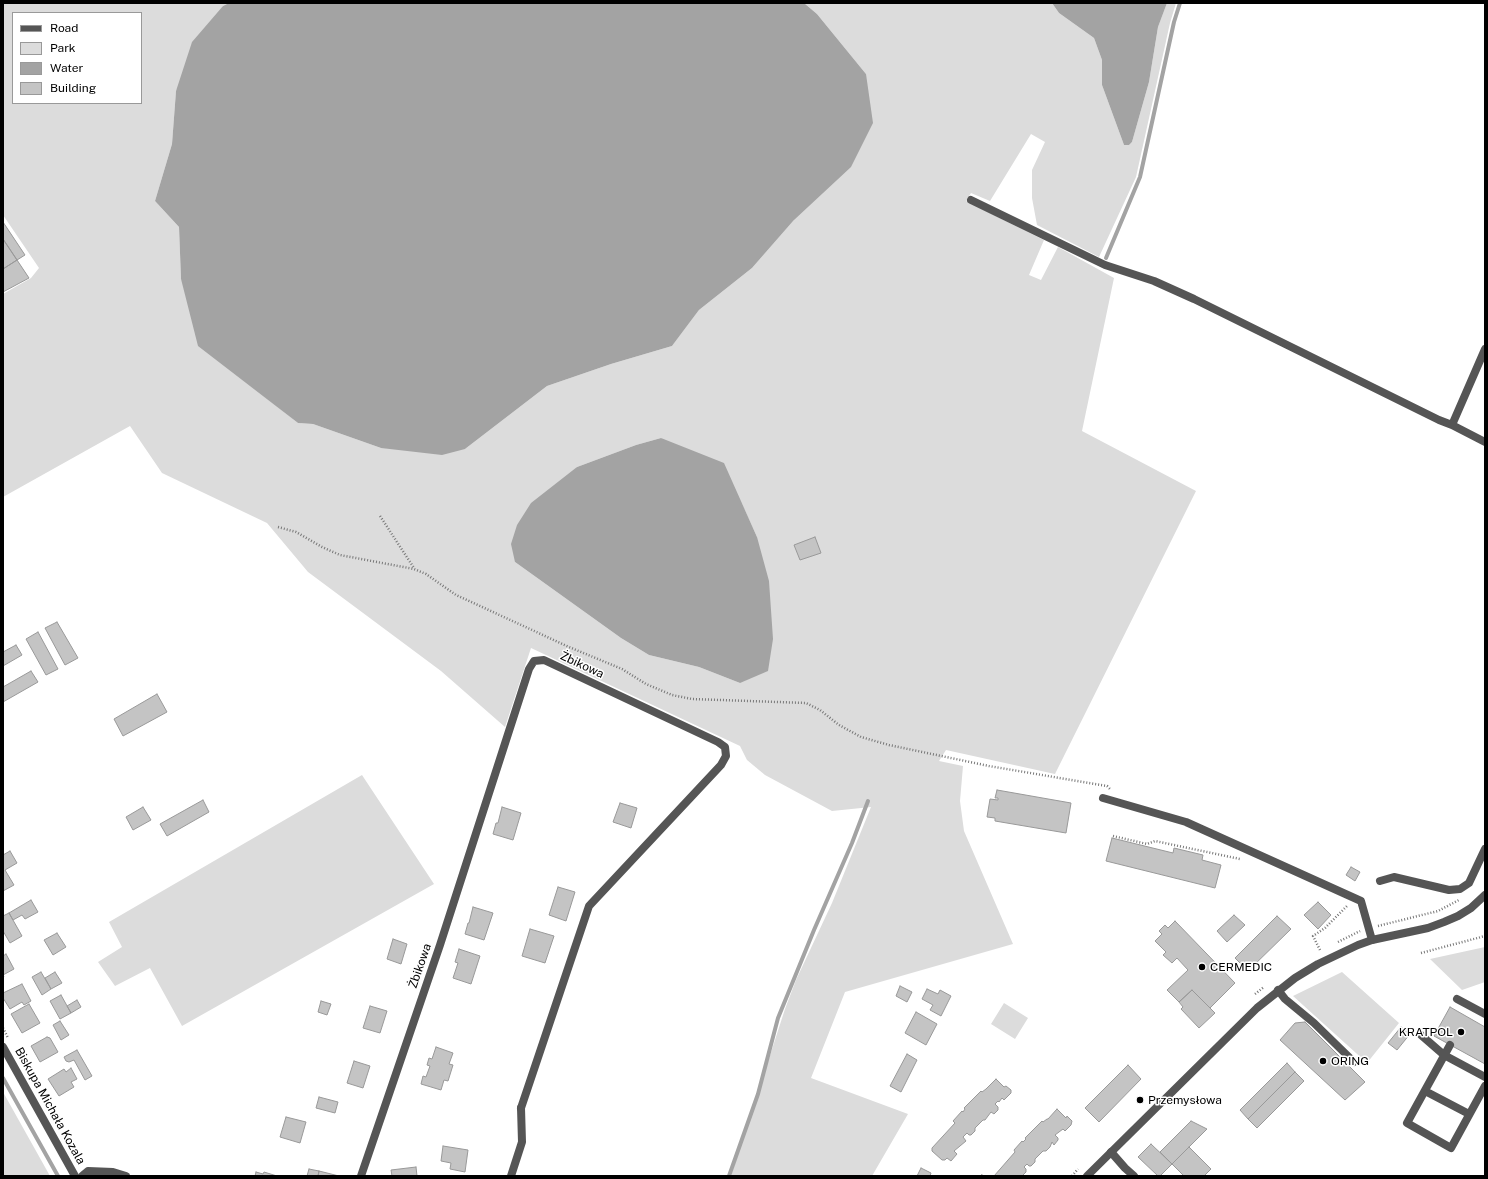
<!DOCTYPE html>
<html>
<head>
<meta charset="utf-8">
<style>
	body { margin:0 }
	#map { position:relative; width:1488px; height:1179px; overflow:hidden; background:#fff; font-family:"Public Sans",sans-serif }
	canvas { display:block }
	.frame { position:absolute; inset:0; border:4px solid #000; pointer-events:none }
	.legend { position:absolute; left:12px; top:12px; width:130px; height:92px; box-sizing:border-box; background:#fff; border:1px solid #999; margin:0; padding:5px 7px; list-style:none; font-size:12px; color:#000 }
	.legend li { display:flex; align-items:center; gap:8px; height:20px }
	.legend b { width:20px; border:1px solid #999 }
</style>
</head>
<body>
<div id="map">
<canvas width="1488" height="1179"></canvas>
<div class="frame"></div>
<ul class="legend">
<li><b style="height:5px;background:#555"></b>Road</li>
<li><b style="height:11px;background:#dcdcdc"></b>Park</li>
<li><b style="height:11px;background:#a3a3a3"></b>Water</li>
<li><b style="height:11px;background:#c4c4c4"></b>Building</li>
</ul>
</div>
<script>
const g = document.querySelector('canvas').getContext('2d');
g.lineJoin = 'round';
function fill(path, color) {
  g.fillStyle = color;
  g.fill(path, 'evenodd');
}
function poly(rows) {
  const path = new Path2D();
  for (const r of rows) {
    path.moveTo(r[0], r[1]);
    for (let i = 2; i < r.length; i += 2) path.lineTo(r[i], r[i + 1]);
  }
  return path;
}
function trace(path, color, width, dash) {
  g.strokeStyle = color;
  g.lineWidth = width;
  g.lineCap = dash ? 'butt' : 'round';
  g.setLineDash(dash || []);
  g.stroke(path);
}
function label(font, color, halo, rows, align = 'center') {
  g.font = font + ' "Public Sans",sans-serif';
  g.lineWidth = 3;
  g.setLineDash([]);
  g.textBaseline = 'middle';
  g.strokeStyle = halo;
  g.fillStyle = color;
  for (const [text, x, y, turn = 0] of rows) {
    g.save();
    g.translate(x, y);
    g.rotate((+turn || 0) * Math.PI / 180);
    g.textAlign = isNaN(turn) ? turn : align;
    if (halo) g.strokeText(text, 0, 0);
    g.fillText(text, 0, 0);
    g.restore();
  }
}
fill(poly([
	[3,3,229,3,223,6,176,91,172,144,155,201,179,227,181,279,254,388,298,423,313,424,381,448,465,449,547,386,611,364,672,346,699,310,752,268,794,220,866,74,817,14,804,3,1052,3,1059,13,1094,38,1102,60,1102,85,1124,145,1129,145,1132,142,1149,82,1158,27,1167,3,1176,3,1170,23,1136,177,1099,257,1037,225,1032,198,1032,170,1045,142,1031,134,990,201,971,193,966,201,1044,240,1029,275,1041,280,1058,247,1114,278,1082,431,1196,491,1055,774,946,750,939,761,963,766,960,801,964,831,1013,944,845,992,811,1078,908,1114,872,1176,731,1176,785,1009,796,980,832,903,871,807,832,811,765,775,747,760,740,746,531,648,505,727,441,671,308,572,267,523,162,473,130,426,3,497,3,294,31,278,39,268,3,215],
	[13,13,141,13,141,103,13,103],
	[661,438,742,504,757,537,740,683,699,667,649,655,621,638,515,562,577,467,636,445],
	[362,775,434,884,182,1026,150,968,115,986,98,962,122,947,109,922],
	[1485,947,1485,982,1462,990,1430,959],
	[1342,972,1399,1023,1367,1063,1293,996],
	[1004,1003,1028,1018,1015,1039,991,1024],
	[3,1092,50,1176,3,1176]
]), '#dcdcdc');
fill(poly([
	[229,3,804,3,817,14,866,74,873,123,851,167,794,220,752,268,699,310,672,346,611,364,547,386,465,449,442,455,381,448,313,424,298,423,198,346,181,279,179,227,155,201,172,144,176,91,192,42,223,6],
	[1052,3,1167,3,1158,27,1149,82,1132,142,1129,145,1124,145,1102,85,1102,60,1094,38,1059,13],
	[661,438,724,463,757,537,769,581,773,639,768,671,740,683,699,667,649,655,621,638,515,562,511,544,517,525,531,503,577,467,636,445]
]), '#a3a3a3');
trace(poly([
	[1106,258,1140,177,1174,22,1180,3],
	[3,1078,58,1176],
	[729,1176,758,1094,778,1018,814,930,852,843,868,801]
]), '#a3a3a3', 4);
const building = poly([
	[3,222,25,255,17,260,3,239,3,222],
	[3,239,17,260,3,269,3,239],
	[17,260,29,278,3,292,3,269,17,260],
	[815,537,821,553,800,560,794,545,815,537],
	[57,622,78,658,65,665,45,628,57,622],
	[38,632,58,669,46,675,26,639,38,632],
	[16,645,22,655,3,666,3,652,16,645],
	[31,671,38,682,3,702,3,687,31,671],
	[157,694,167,712,123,736,114,719,157,694],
	[997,790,1071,803,1066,833,995,821,995,818,987,817,990,799,998,800,998,798,995,798,997,790],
	[203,800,209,812,167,836,160,824,203,800],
	[620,803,637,808,631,828,613,822,620,803],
	[143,807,151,820,133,830,126,817,143,807],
	[502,807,521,813,513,840,493,834,496,823,498,823,502,807],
	[1112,838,1173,853,1174,848,1203,855,1202,860,1221,865,1215,888,1106,861,1112,838],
	[10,851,17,863,5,870,14,885,3,891,3,855,10,851],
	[1351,867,1360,872,1355,881,1346,875,1351,867],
	[558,887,575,892,566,921,549,915,558,887],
	[31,900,38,912,25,919,22,915,13,920,9,913,31,900],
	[1318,902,1331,915,1318,929,1304,915,1318,902],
	[473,907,493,913,484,940,465,934,468,923,469,923,473,907],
	[9,913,22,936,10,943,3,931,3,916,9,913],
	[1234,915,1245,925,1227,942,1217,931,1234,915],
	[1277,916,1291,929,1248,971,1235,958,1277,916],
	[1175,921,1235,983,1210,1008,1192,990,1179,1002,1167,990,1188,970,1177,958,1172,963,1163,955,1166,952,1155,941,1162,934,1159,931,1165,925,1168,928,1175,921],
	[530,929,554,936,545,963,522,956,530,929],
	[57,933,66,947,53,955,44,940,57,933],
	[393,939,407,944,401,964,387,959,393,939],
	[459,949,480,956,471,984,453,978,458,963,455,962,459,949],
	[6,954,14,969,3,975,4,977,3,977,3,956,6,954],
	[41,972,51,989,42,995,32,977,41,972],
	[55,972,62,983,51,989,45,978,55,972],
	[22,984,31,1001,24,1005,22,1002,10,1009,3,998,3,993,22,984],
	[900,986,912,992,907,1002,896,996,900,986],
	[927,989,938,994,940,990,951,996,941,1016,930,1010,933,1005,922,999,927,989],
	[1192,990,1215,1013,1199,1028,1181,1009,1183,1007,1179,1002,1192,990],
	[61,995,71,1013,60,1019,50,1001,61,995],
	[77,1000,81,1007,71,1013,67,1006,77,1000],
	[321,1001,331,1004,327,1015,318,1012,321,1001],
	[29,1004,40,1023,22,1033,11,1014,29,1004],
	[370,1006,387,1011,380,1033,363,1028,370,1006],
	[1450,1007,1485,1027,1485,1064,1434,1036,1450,1007],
	[916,1012,937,1024,926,1045,905,1033,916,1012],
	[60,1021,69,1035,61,1040,53,1025,60,1021],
	[1305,1022,1365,1082,1345,1100,1280,1040,1295,1023,1305,1022],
	[1401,1027,1410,1034,1397,1050,1388,1043,1401,1027],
	[47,1037,50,1038,58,1052,40,1062,31,1046,47,1037],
	[436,1047,453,1053,449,1064,453,1065,448,1081,444,1080,441,1090,421,1084,423,1076,426,1077,430,1066,427,1065,429,1058,432,1059,436,1047],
	[77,1050,92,1076,85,1080,74,1060,69,1062,66,1061,64,1057,77,1050],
	[907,1054,917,1060,901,1092,890,1086,907,1054],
	[354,1061,370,1066,363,1088,347,1083,354,1061],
	[1287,1063,1295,1072,1248,1119,1240,1110,1287,1063],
	[1128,1065,1141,1079,1099,1122,1085,1108,1128,1065],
	[71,1068,77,1079,71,1082,74,1087,59,1096,48,1079,64,1069,66,1072,71,1068],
	[1295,1072,1304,1081,1257,1128,1248,1119,1295,1072],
	[996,1079,1004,1087,1006,1086,1011,1090,1011,1093,1004,1100,1002,1098,999,1102,998,1101,995,1104,998,1107,998,1110,994,1114,991,1112,985,1120,983,1120,975,1128,975,1131,971,1135,969,1135,967,1133,963,1137,966,1141,954,1151,957,1154,951,1161,947,1158,945,1160,942,1160,932,1151,932,1148,955,1123,953,1121,962,1111,963,1112,965,1109,964,1108,981,1091,982,1092,986,1089,996,1079],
	[319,1097,338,1102,335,1113,316,1108,319,1097],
	[1057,1109,1066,1118,1067,1116,1072,1121,1071,1125,1065,1131,1063,1129,1055,1135,1058,1138,1058,1140,1054,1145,1052,1142,1050,1147,1046,1151,1043,1151,1035,1159,1035,1162,1031,1166,1029,1166,1027,1164,1024,1167,1026,1169,1026,1172,1022,1176,994,1176,1015,1152,1014,1150,1022,1141,1023,1142,1026,1139,1025,1138,1042,1121,1043,1122,1047,1119,1048,1119,1057,1109],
	[286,1117,306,1122,300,1143,280,1137,286,1117],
	[1191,1121,1207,1129,1172,1164,1160,1152,1191,1121],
	[1151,1144,1172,1164,1160,1176,1158,1176,1138,1157,1151,1144],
	[443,1146,468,1150,465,1172,450,1169,451,1163,441,1161,443,1146],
	[1189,1147,1211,1169,1204,1176,1184,1176,1172,1164,1189,1147],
	[416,1167,417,1176,392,1176,391,1170,416,1167],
	[921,1168,931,1173,930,1176,917,1176,921,1168],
	[309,1169,319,1171,318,1176,307,1176,309,1169],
	[319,1171,339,1176,318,1176,319,1171],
	[256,1172,263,1174,264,1172,277,1176,255,1176,256,1172]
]);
fill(building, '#c4c4c4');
trace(building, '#999', 1);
trace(poly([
	[380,516,414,568],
	[278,527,296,532,322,547,340,555,414,569,426,574,456,595,569,647,622,669,646,684,672,695,692,699,806,703,820,710,839,725,861,737,889,745,989,766,1107,786,1110,789],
	[1113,836,1147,844,1155,841,1240,859],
	[1378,926,1438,911,1459,900],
	[1338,942,1360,931],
	[1320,950,1313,936,1325,928,1348,905],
	[1421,953,1485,936],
	[1255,994,1264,987],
	[3,1028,8,1038],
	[981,1175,982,1176],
	[1072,1176,1078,1169]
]), '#777', 2.5, [1, 2]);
trace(poly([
	[971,200,1105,265,1154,281,1194,299,1439,420,1452,425,1485,442],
	[1452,425,1485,349],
	[1380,881,1394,877,1449,890,1460,889,1469,883,1485,849],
	[1278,990,1285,999,1314,1023,1354,1062],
	[1457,999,1485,1014],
	[1421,1035,1444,1055,1485,1077],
	[1450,1045,1407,1123,1451,1148,1485,1086],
	[1425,1091,1469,1114],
	[1111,1152,1125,1168,1134,1176],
	[511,1176,522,1142,521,1108]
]), '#555', 8);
trace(poly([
	[1103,798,1186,822,1361,901,1372,940],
	[82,1176,88,1171,113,1172,126,1176],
	[361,1176,440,945,529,669,534,661,544,660,718,742,725,747,726,756,721,765,589,906,521,1108]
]), '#555', 8);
trace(poly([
	[3,1047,75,1176],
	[1087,1176,1257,1008,1295,978,1318,964,1358,945,1372,940,1428,928,1444,922,1458,916,1471,908,1485,895]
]), '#555', 8);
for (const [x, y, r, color] of [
	[1202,967,4,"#000"],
	[1461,1032,4,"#000"],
	[1323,1061,4,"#000"],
	[1140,1100,4,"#000"]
]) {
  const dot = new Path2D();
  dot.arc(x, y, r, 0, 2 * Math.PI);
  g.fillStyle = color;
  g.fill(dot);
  trace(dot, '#fff', 1.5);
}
label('12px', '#000', '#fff', [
	["Żbikowa",582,665,25],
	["Żbikowa",420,966,-71],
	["Biskupa Michała Kozala",50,1106,61]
]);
label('12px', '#000', '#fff', [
	["CERMEDIC",1210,967],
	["KRATPOL",1453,1032,"right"],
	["ORING",1331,1061],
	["Przemysłowa",1148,1100]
], 'left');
</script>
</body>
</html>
